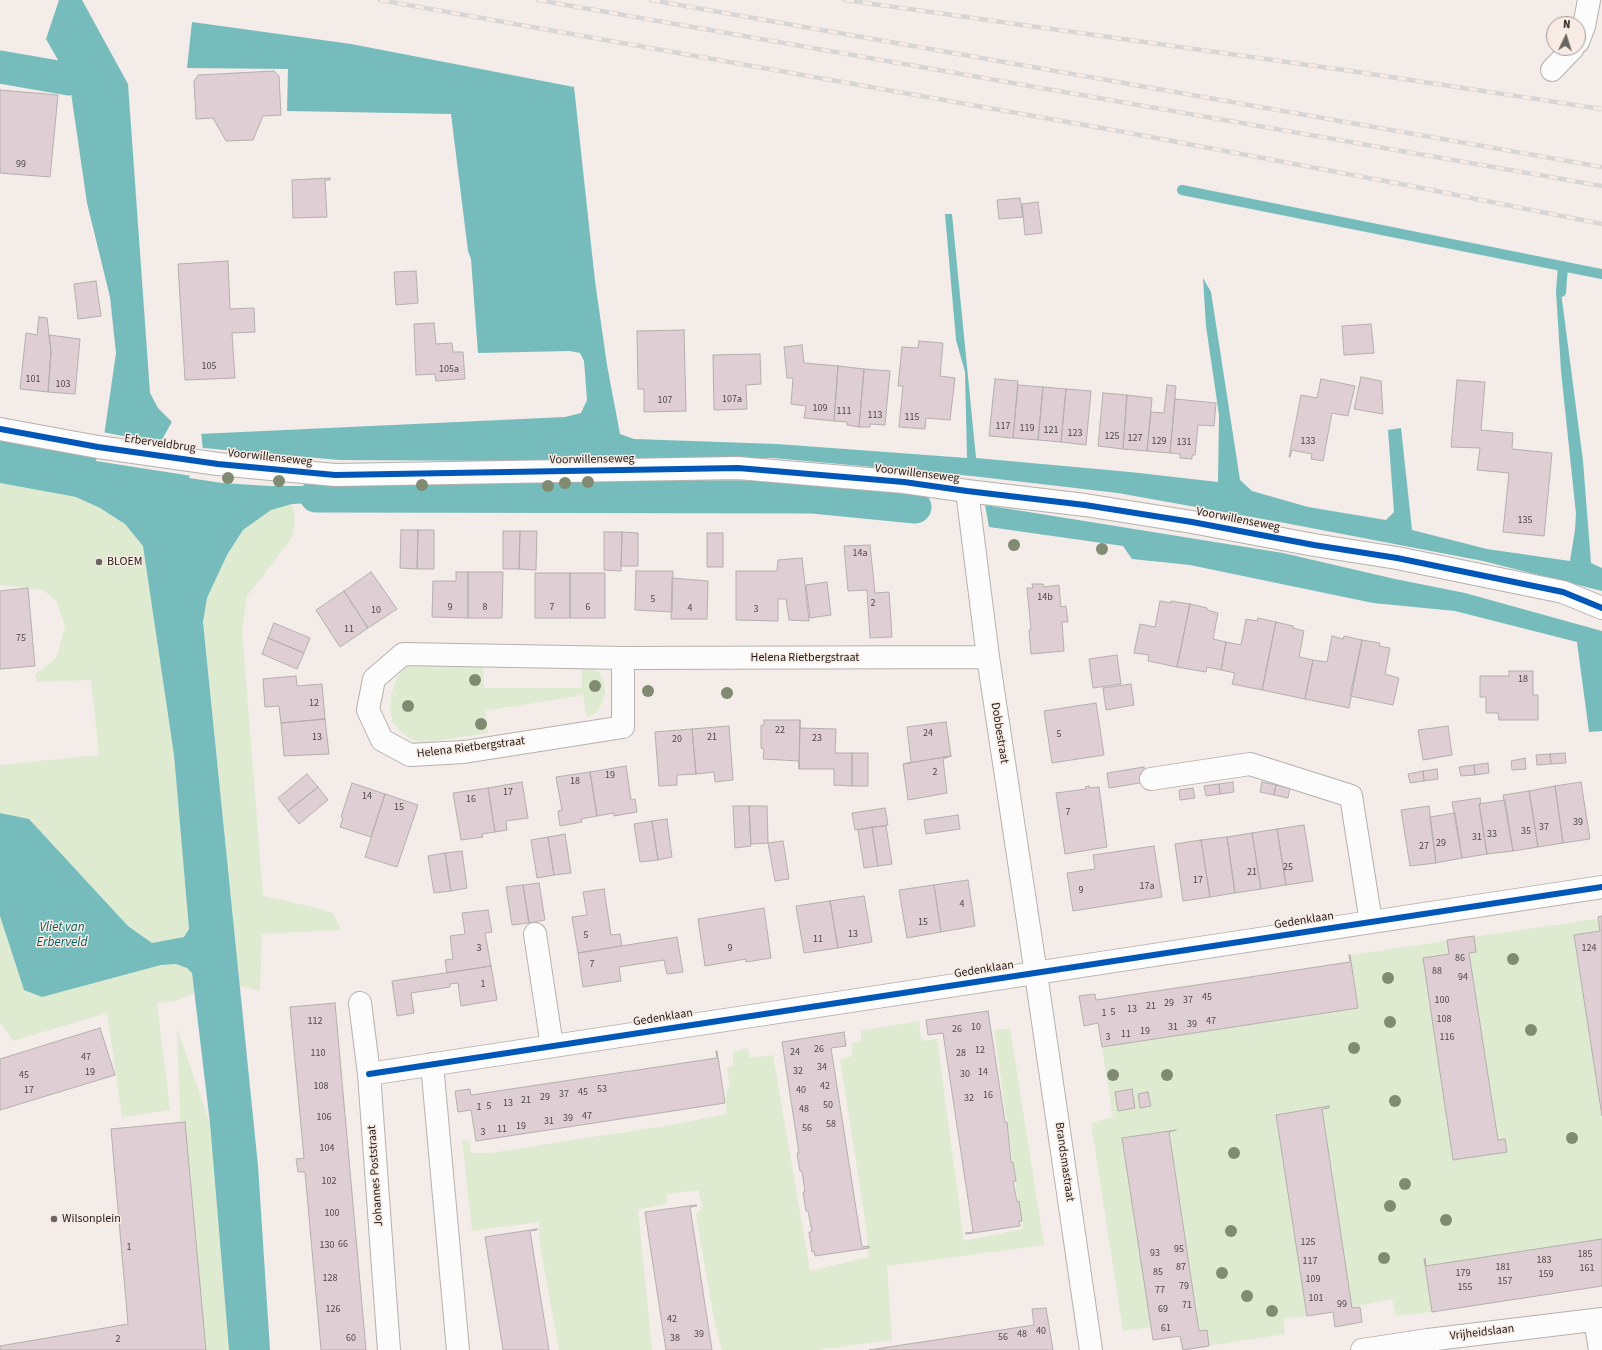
<!DOCTYPE html>
<html>
<head>
<meta charset="utf-8">
<style>
	body { margin:0 }
	#map { position:relative; width:1602px; height:1350px; overflow:hidden; background:#f3ece8; font-family:"Source Sans 3",sans-serif }
	canvas { display:block }
	.north { position:absolute; left:1546px; top:16px; width:40px; height:40px; box-sizing:border-box; background:#f7ebe4; border:1px solid #a19893; border-radius:50%; rotate:4deg; font-size:11px; font-weight:700; line-height:16px; text-align:center; color:#211c1a }
	.north::after { content:''; display:block; margin:auto; width:14px; height:18px; background:#6a6562; clip-path:polygon(50% 0,100% 100%,50% 72%,0 100%) }
</style>
</head>
<body>
<div id="map">
<canvas width="1602" height="1350"></canvas>
<div class="north">N</div>
</div>
<script>
const g = document.querySelector('canvas').getContext('2d');
g.lineJoin = 'round';
function fill(path, color) {
  g.fillStyle = color;
  g.fill(path, 'evenodd');
}
function poly(rows) {
  const path = new Path2D();
  for (const r of rows) {
    path.moveTo(r[0], r[1]);
    for (let i = 2; i < r.length; i += 2) path.lineTo(r[i], r[i + 1]);
  }
  return path;
}
function trace(path, color, width, dash) {
  g.strokeStyle = color;
  g.lineWidth = width;
  g.lineCap = dash ? 'butt' : 'round';
  g.setLineDash(dash || []);
  g.stroke(path);
}
function label(font, color, halo, rows, align = 'center') {
  g.font = font + ' "Source Sans 3",sans-serif';
  g.lineWidth = 3;
  g.setLineDash([]);
  g.textBaseline = 'middle';
  g.strokeStyle = halo;
  g.fillStyle = color;
  for (const [text, x, y, turn = 0] of rows) {
    g.save();
    g.translate(x, y);
    g.rotate((+turn || 0) * Math.PI / 180);
    g.textAlign = isNaN(turn) ? turn : align;
    if (halo) g.strokeText(text, 0, 0);
    g.fillText(text, 0, 0);
    g.restore();
  }
}
fill(poly([
	[0,483,76,497,100,508,125,524,143,546,174,755,189,929,184,937,152,943,128,926,29,819,0,813,0,765,99,755,91,680,37,682,35,675,57,657,65,626,56,600,43,590,0,585],
	[292,504,295,520,292,538,247,596,242,630,263,896,309,906,333,913,341,930,262,934,260,991,240,986,203,622,207,598,227,555,243,530,271,510],
	[582,663,599,672,604,682,605,694,602,704,596,713,587,718,583,695,485,711,488,733,422,743,409,738,400,731,392,721,390,707,392,692,397,678,404,669,411,664,483,664,484,688,582,688],
	[0,916,24,990,42,997,161,965,176,964,187,968,192,973,195,993,176,1001,157,1003,170,1110,122,1117,107,1013,13,1041,0,1022],
	[1602,918,1602,1286,1432,1312,1396,1316,1392,1299,1307,1316,1283,1319,1285,1334,1182,1350,1180,1336,1151,1327,1123,1331,1091,1123,1113,1117,1102,1047,1358,1008,1350,955],
	[919,1021,921,1041,937,1039,964,1241,1022,1229,994,1030,1010,1028,1044,1245,887,1266,892,1340,817,1350,722,1350,715,1325,696,1215,703,1207,698,1190,667,1194,667,1203,638,1210,652,1350,559,1350,539,1240,539,1222,472,1231,462,1140,469,1141,471,1153,490,1153,677,1124,726,1114,726,1090,730,1088,727,1068,733,1066,733,1052,748,1048,750,1058,773,1055,810,1271,869,1257,866,1226,840,1059,853,1056,851,1043,861,1041,861,1031],
	[177,1028,210,1123,229,1350,203,1350,182,1174]
]), '#deebd0');
fill(poly([
	[59,0,82,0,128,84,150,393,158,408,172,422,199,434,565,417,581,413,587,400,584,361,580,353,570,351,478,353,471,259,468,251,451,114,287,111,288,69,187,68,192,22,351,44,574,87,595,281,607,365,620,434,634,439,777,444,967,458,965,372,956,340,945,214,952,214,976,458,1130,472,1218,482,1219,415,1206,326,1203,278,1211,292,1240,480,1252,491,1308,507,1386,520,1394,512,1388,430,1401,428,1412,530,1487,549,1570,561,1575,530,1576,514,1561,371,1556,291,1561,292,1583,461,1591,563,1602,568,1602,591,1483,561,1285,523,1118,493,972,476,773,458,625,458,518,461,340,460,203,448,189,478,222,483,270,486,318,486,314,503,292,504,271,510,243,530,227,555,207,598,203,622,258,1166,270,1350,229,1350,210,1123,192,973,187,968,176,964,161,965,42,997,24,990,0,916,0,813,29,819,128,926,152,943,184,937,189,929,174,755,143,546,125,524,100,508,76,497,0,483,0,439,101,457,116,353,110,297,87,203,69,79,46,39],
	[985,505,1283,553,1395,579,1465,593,1602,631,1602,731,1589,732,1577,642,1455,611,1373,603,1190,565,1132,559,1123,546,989,527]
]), '#76bcbc');
fill(poly([
	[173,420,201,432,203,451,192,476,96,461,97,455,99,455,102,432,160,443]
]), '#f3ece8');
trace(poly([
	[1182,190,1602,274],
	[1561,292,1563,266]
]), '#76bcbc', 10);
trace(poly([
	[0,67,69,79],
	[316,496,813,497,915,507]
]), '#76bcbc', 33);
const building = poly([
	[274,71,279,76,281,115,263,116,253,140,226,141,213,118,196,119,194,81,198,75,274,71],
	[0,90,58,95,50,177,0,173,0,90],
	[330,178,330,180,325,180,327,217,293,218,292,180,330,178],
	[1020,198,1023,217,999,219,997,200,1020,198],
	[1038,202,1042,233,1025,235,1022,204,1038,202],
	[228,261,230,309,254,308,255,332,232,333,235,378,185,380,178,264,228,261],
	[416,271,418,303,396,305,394,272,416,271],
	[96,281,101,316,78,319,74,284,96,281],
	[39,317,47,318,51,352,48,392,20,389,26,333,37,335,39,317],
	[434,323,436,344,452,343,453,352,463,352,465,379,436,381,435,374,416,375,414,324,434,323],
	[1371,324,1374,353,1344,355,1342,326,1371,324],
	[684,330,686,411,644,412,644,389,638,389,637,331,684,330],
	[49,335,80,339,75,394,48,392,51,352,49,335],
	[919,341,943,343,940,376,955,378,950,420,926,418,925,429,899,427,903,386,898,386,902,347,918,348,919,341],
	[802,345,804,363,838,366,834,421,804,418,806,406,791,404,793,378,787,378,784,347,802,345],
	[760,354,761,384,746,385,747,409,714,410,713,355,760,354],
	[838,366,864,369,859,427,847,425,847,422,834,421,838,366],
	[864,369,890,371,885,425,870,424,870,427,859,427,864,369],
	[1361,377,1381,381,1383,414,1354,409,1361,377],
	[995,379,1018,381,1013,438,989,436,995,379],
	[1321,379,1355,386,1348,416,1332,413,1323,461,1311,459,1312,454,1292,450,1290,457,1289,457,1301,395,1317,398,1321,379],
	[1457,380,1485,382,1481,430,1513,433,1512,449,1552,453,1544,536,1503,532,1509,473,1477,470,1480,448,1451,447,1457,380],
	[1018,385,1043,387,1038,440,1013,438,1018,385],
	[1167,385,1176,386,1170,453,1147,451,1151,412,1164,413,1167,385],
	[1043,387,1066,389,1061,442,1038,440,1043,387],
	[1066,389,1091,391,1086,445,1061,442,1066,389],
	[1103,393,1127,395,1123,449,1098,446,1103,393],
	[1127,395,1152,398,1147,451,1123,449,1127,395],
	[1175,399,1216,403,1214,426,1198,425,1195,455,1192,455,1192,459,1180,458,1180,454,1170,453,1175,399],
	[401,530,418,530,417,569,400,568,401,530],
	[418,530,434,530,434,569,417,569,418,530],
	[503,531,520,531,519,569,503,569,503,531],
	[520,531,537,531,536,570,519,569,520,531],
	[604,532,622,532,621,571,604,570,604,532],
	[622,532,638,533,638,566,621,566,622,532],
	[707,533,723,533,723,567,707,567,707,533],
	[870,545,875,593,889,592,892,637,870,638,867,590,848,591,844,546,870,545],
	[802,558,809,621,789,620,786,599,778,599,778,621,736,620,736,571,777,571,778,560,802,558],
	[636,571,673,571,672,612,635,610,636,571],
	[371,572,397,609,368,628,344,591,371,572],
	[456,572,468,572,468,618,432,617,433,581,456,581,456,572],
	[468,572,503,572,502,618,468,618,468,572],
	[535,573,570,573,570,618,535,618,535,573],
	[570,573,605,573,605,618,570,618,570,573],
	[672,578,708,581,707,619,671,619,672,578],
	[827,582,831,615,810,618,806,585,827,582],
	[1032,584,1043,584,1044,587,1059,585,1061,607,1066,606,1068,622,1062,622,1064,651,1031,654,1029,630,1031,630,1027,588,1033,588,1032,584],
	[28,588,35,666,0,669,0,591,28,588],
	[344,591,368,628,340,647,316,610,344,591],
	[1160,601,1171,603,1171,601,1190,604,1177,667,1148,661,1149,655,1134,653,1140,624,1155,627,1160,601],
	[1190,604,1207,608,1207,610,1218,613,1213,639,1226,642,1221,670,1207,667,1206,672,1177,667,1190,604],
	[1258,618,1276,622,1262,690,1232,684,1235,673,1221,670,1226,642,1241,645,1246,619,1257,621,1258,618],
	[1276,622,1293,626,1293,628,1304,631,1299,657,1313,660,1305,699,1262,690,1276,622],
	[274,623,310,638,304,653,268,638,274,623],
	[1332,636,1343,639,1344,636,1362,640,1349,708,1305,699,1313,660,1327,662,1332,636],
	[268,638,304,653,297,669,262,654,268,638],
	[1362,640,1380,643,1379,646,1390,648,1385,674,1399,678,1393,705,1350,696,1362,640],
	[1117,655,1121,684,1093,688,1089,659,1117,655],
	[1509,671,1533,671,1533,695,1538,695,1538,720,1499,720,1498,713,1486,713,1486,697,1480,697,1480,676,1509,676,1509,671],
	[296,676,297,686,322,684,325,719,281,723,279,706,265,707,263,679,296,676],
	[1131,684,1134,705,1106,710,1103,688,1131,684],
	[1096,703,1104,755,1052,763,1044,711,1096,703],
	[325,719,329,754,284,756,281,723,325,719],
	[764,720,800,720,799,769,799,761,763,759,764,749,761,748,761,725,764,725,764,720],
	[800,720,800,728,836,729,835,753,852,753,852,786,834,785,834,769,799,769,800,720],
	[946,722,951,756,903,764,911,762,907,727,946,722],
	[729,726,733,780,715,782,714,772,696,774,692,729,729,726],
	[1448,726,1452,755,1423,760,1418,730,1448,726],
	[692,729,696,774,677,775,677,785,659,786,655,732,692,729],
	[852,753,868,753,868,786,852,786,852,753],
	[1565,753,1566,763,1551,764,1550,754,1565,753],
	[1550,754,1551,764,1537,765,1536,755,1550,754],
	[951,756,943,759,947,793,908,800,903,764,951,756],
	[1525,758,1526,769,1512,770,1511,761,1525,758],
	[1488,763,1489,773,1475,775,1474,765,1488,763],
	[1474,765,1475,775,1461,776,1459,767,1474,765],
	[626,766,631,800,635,799,637,812,614,816,614,813,597,816,590,772,626,766],
	[1144,767,1146,782,1109,788,1107,773,1144,767],
	[1437,769,1438,779,1424,781,1423,771,1437,769],
	[1423,771,1424,781,1410,783,1408,774,1423,771],
	[590,772,597,816,581,819,582,822,560,826,558,811,562,810,556,777,590,772],
	[307,774,318,787,288,811,278,798,307,774],
	[522,782,528,818,506,821,507,830,495,832,488,788,522,782],
	[1233,782,1234,792,1220,794,1219,784,1233,782],
	[1262,782,1276,785,1274,795,1260,792,1262,782],
	[1581,782,1590,839,1563,843,1555,786,1581,782],
	[352,783,385,794,371,837,340,827,343,818,341,817,352,783],
	[1219,784,1220,794,1206,796,1204,786,1219,784],
	[1276,785,1290,788,1288,798,1274,795,1276,785],
	[1089,786,1089,788,1099,787,1107,847,1065,854,1056,793,1086,789,1085,787,1089,786],
	[1555,786,1563,843,1538,847,1529,791,1555,786],
	[318,787,328,800,299,824,288,811,318,787],
	[488,788,495,832,482,834,483,837,461,840,453,793,488,788],
	[1193,788,1195,798,1180,800,1179,790,1193,788],
	[1529,791,1538,847,1513,851,1503,795,1529,791],
	[385,794,418,805,397,867,365,857,385,794],
	[1480,798,1481,804,1479,804,1487,854,1462,858,1452,802,1480,798],
	[1505,800,1513,851,1487,854,1479,804,1505,800],
	[733,806,749,806,751,846,735,848,733,806],
	[749,806,767,806,768,843,751,844,749,806],
	[1429,806,1436,863,1410,866,1401,810,1429,806],
	[885,808,888,825,855,830,852,813,885,808],
	[1455,813,1462,858,1436,863,1430,817,1455,813],
	[958,815,960,829,926,834,924,820,958,815],
	[667,819,672,857,658,860,652,821,667,819],
	[652,821,658,860,640,862,634,824,652,821],
	[1304,825,1313,881,1286,885,1277,829,1304,825],
	[886,826,892,864,878,866,872,827,886,826],
	[872,827,878,866,864,868,858,830,872,827],
	[1277,829,1286,885,1261,889,1252,833,1277,829],
	[1252,833,1261,889,1235,893,1227,837,1252,833],
	[565,834,571,873,554,875,548,837,565,834],
	[548,837,554,875,537,878,531,840,548,837],
	[1227,837,1235,893,1210,897,1201,840,1227,837],
	[1201,840,1210,897,1183,901,1175,844,1201,840],
	[783,841,789,879,775,881,768,843,783,841],
	[1154,846,1162,897,1073,911,1067,873,1095,869,1093,855,1154,846],
	[462,851,467,888,451,891,445,853,462,851],
	[445,853,451,891,434,893,428,856,445,853],
	[968,880,975,926,941,932,934,885,968,880],
	[539,883,545,920,529,923,523,885,539,883],
	[523,885,529,923,512,925,506,887,523,885],
	[934,885,941,932,907,938,899,890,934,885],
	[604,889,611,935,620,934,622,946,578,953,572,917,587,915,583,892,604,889],
	[864,896,872,942,838,948,830,901,864,896],
	[830,901,838,948,804,953,796,906,830,901],
	[764,908,771,958,746,962,746,959,705,966,698,919,764,908],
	[488,910,492,932,485,933,491,966,447,973,445,960,453,959,450,936,465,934,462,913,488,910],
	[1602,916,1602,1116,1574,935,1600,931,1598,917,1602,916],
	[1474,936,1476,952,1469,953,1498,1140,1505,1139,1507,1152,1453,1160,1423,958,1449,954,1447,940,1474,936],
	[677,937,683,972,667,974,664,960,619,967,621,981,583,987,578,953,677,937],
	[1349,955,1350,955,1358,1008,1102,1047,1098,1023,1084,1026,1079,996,1095,994,1096,1000,1350,962,1349,955],
	[491,966,497,1000,461,1006,458,983,450,984,450,987,411,993,414,1013,397,1016,392,981,491,966],
	[335,1003,366,1350,321,1350,305,1172,298,1172,296,1159,304,1158,290,1007,335,1003],
	[988,1011,1005,1122,1007,1122,1011,1162,1013,1162,1016,1181,1013,1181,1017,1202,1019,1201,1022,1221,1019,1221,1020,1226,966,1234,965,1233,973,1232,943,1033,928,1035,926,1020,988,1011],
	[100,1028,115,1075,0,1110,0,1059,100,1028],
	[844,1032,846,1046,831,1048,862,1247,869,1246,869,1248,815,1256,814,1251,812,1252,809,1232,812,1232,808,1211,806,1211,803,1192,805,1192,802,1171,800,1171,797,1153,799,1153,782,1042,844,1032],
	[716,1051,717,1051,725,1103,476,1141,471,1110,458,1112,455,1091,470,1089,471,1095,717,1058,716,1051],
	[1132,1089,1135,1108,1118,1111,1115,1092,1132,1089],
	[1148,1092,1151,1106,1140,1108,1138,1094,1148,1092],
	[1329,1106,1329,1108,1322,1109,1352,1308,1360,1307,1362,1322,1335,1327,1333,1312,1307,1316,1276,1115,1329,1106],
	[185,1122,206,1350,0,1350,0,1346,128,1324,111,1129,185,1122],
	[1176,1130,1169,1132,1199,1331,1207,1330,1209,1346,1183,1350,1180,1336,1153,1340,1122,1138,1176,1130],
	[696,1205,697,1206,690,1207,712,1350,666,1350,645,1212,696,1205],
	[537,1229,537,1230,530,1231,549,1350,503,1350,485,1237,537,1229],
	[1602,1239,1602,1286,1432,1312,1424,1259,1425,1258,1426,1266,1602,1239],
	[1046,1308,1053,1350,869,1350,1034,1325,1032,1309,1046,1308]
]);
fill(building, '#dfced4');
trace(building, '#b4afae', 1);
const minor = poly([
	[1578,42,1584,26,1589,0],
	[1552,70,1573,48],
	[0,429,98,447,218,464,335,475,738,468,904,482,967,491,1085,505,1192,522,1314,545,1397,558,1563,592,1602,608],
	[967,491,988,657,1036,974,1091,1350],
	[623,658,403,654,374,679,368,710,382,740,410,755,464,752,623,727,623,658,988,657],
	[1151,779,1250,764,1351,796,1371,922],
	[535,934,552,1046],
	[360,1003,369,1074,389,1350],
	[432,1064,458,1350],
	[369,1074,1602,887],
	[1595,1320,1600,1350],
	[1362,1350,1428,1340,1602,1319]
]);
trace(minor, '#b5b1ae', 24);
trace(minor, '#fdfcfc', 22);
const rail = poly([
	[380,0,1124,132,1406,185,1602,224],
	[538,0,1602,186],
	[651,0,1602,167],
	[845,0,1351,71,1602,109]
]);
trace(rail, '#d8d6d5', 4.5);
trace(rail, '#f7ebe4', 3, [9]);
trace(poly([
	[0,429,98,447,218,464,335,475,738,468,904,482,967,491,1085,505,1192,522,1314,545,1397,558,1563,592,1602,608],
	[369,1074,1602,887]
]), '#0057b8', 6);
g.fillStyle = '#808b72';
for (const [x, y] of [
	[228,478],
	[279,481],
	[588,482],
	[565,483],
	[422,485],
	[548,486],
	[1014,545],
	[1102,549],
	[475,680],
	[595,686],
	[648,691],
	[727,693],
	[408,706],
	[481,724],
	[1513,959],
	[1388,978],
	[1390,1022],
	[1531,1030],
	[1354,1048],
	[1113,1075],
	[1167,1075],
	[1395,1101],
	[1572,1138],
	[1234,1153],
	[1405,1184],
	[1390,1206],
	[1446,1220],
	[1231,1231],
	[1384,1258],
	[1222,1273],
	[1247,1296],
	[1272,1311]
]) {
  g.beginPath();
  g.arc(x, y, 6, 0, 2 * Math.PI);
  g.fill();
}
for (const [x, y, r, color] of [
	[99,562,4,"#6a6562"],
	[54,1219,4,"#6a6562"]
]) {
  const dot = new Path2D();
  dot.arc(x, y, r, 0, 2 * Math.PI);
  g.fillStyle = color;
  g.fill(dot);
  trace(dot, '#f7ebe4', 1.5);
}
label('10px', '#504848', null, [
	["99",21,165],
	["105",209,367],
	["105a",449,370],
	["101",33,380],
	["103",63,385],
	["107a",732,400],
	["107",665,401],
	["109",820,409],
	["111",844,412],
	["113",875,416],
	["115",912,418],
	["117",1003,427],
	["119",1027,429],
	["121",1051,431],
	["123",1075,434],
	["125",1112,437],
	["127",1135,439],
	["129",1159,442],
	["133",1308,442],
	["131",1184,443],
	["135",1525,521],
	["14a",860,554],
	["14b",1045,598],
	["5",653,600],
	["2",873,604],
	["9",450,608],
	["8",485,608],
	["7",552,608],
	["6",588,608],
	["4",690,609],
	["3",756,610],
	["10",376,611],
	["11",349,630],
	["75",21,639],
	["18",1523,680],
	["12",314,704],
	["22",780,731],
	["24",928,734],
	["5",1059,735],
	["13",317,738],
	["21",712,738],
	["23",817,739],
	["20",677,740],
	["2",935,773],
	["19",610,776],
	["18",575,782],
	["17",508,793],
	["14",367,797],
	["16",471,800],
	["15",399,808],
	["7",1068,813],
	["39",1578,823],
	["37",1544,828],
	["35",1526,832],
	["33",1492,835],
	["31",1477,838],
	["29",1441,844],
	["27",1424,847],
	["25",1288,868],
	["21",1252,873],
	["17",1198,881],
	["17a",1147,887],
	["9",1081,891],
	["4",962,905],
	["15",923,923],
	["13",853,935],
	["5",586,936],
	["11",818,940],
	["3",479,949],
	["9",730,949],
	["124",1589,949],
	["86",1460,959],
	["7",592,965],
	["88",1437,972],
	["94",1463,978],
	["1",483,985],
	["45",1207,998],
	["37",1188,1001],
	["100",1442,1001],
	["29",1169,1004],
	["21",1151,1007],
	["13",1132,1010],
	["5",1113,1013],
	["1",1104,1014],
	["108",1444,1020],
	["112",315,1022],
	["47",1211,1022],
	["39",1192,1025],
	["10",976,1028],
	["31",1173,1028],
	["26",957,1030],
	["19",1145,1032],
	["11",1126,1035],
	["3",1108,1038],
	["116",1447,1038],
	["26",819,1050],
	["12",980,1051],
	["24",795,1053],
	["110",318,1054],
	["28",961,1054],
	["47",86,1058],
	["34",822,1068],
	["32",798,1072],
	["19",90,1073],
	["14",983,1073],
	["30",965,1075],
	["45",24,1076],
	["108",321,1087],
	["42",825,1087],
	["53",602,1090],
	["17",29,1091],
	["40",801,1091],
	["45",583,1093],
	["37",564,1095],
	["16",988,1096],
	["29",545,1098],
	["32",969,1099],
	["21",526,1101],
	["13",508,1104],
	["50",828,1106],
	["5",489,1107],
	["1",479,1108],
	["48",804,1110],
	["47",587,1117],
	["106",324,1118],
	["39",568,1119],
	["31",549,1122],
	["58",831,1125],
	["19",521,1127],
	["56",807,1129],
	["11",502,1130],
	["3",483,1133],
	["104",327,1149],
	["102",329,1182],
	["100",332,1214],
	["125",1308,1243],
	["66",343,1245],
	["130",327,1246],
	["1",129,1248],
	["95",1179,1250],
	["93",1155,1254],
	["185",1585,1255],
	["183",1544,1261],
	["117",1310,1262],
	["87",1181,1268],
	["181",1503,1268],
	["161",1587,1269],
	["85",1158,1273],
	["179",1463,1274],
	["159",1546,1275],
	["128",330,1279],
	["109",1313,1280],
	["157",1505,1282],
	["79",1184,1287],
	["155",1465,1288],
	["77",1160,1291],
	["101",1316,1299],
	["99",1342,1305],
	["71",1187,1306],
	["126",333,1310],
	["69",1163,1310],
	["42",672,1320],
	["61",1166,1329],
	["40",1041,1332],
	["39",699,1335],
	["48",1022,1335],
	["56",1003,1338],
	["60",351,1339],
	["38",675,1339],
	["2",118,1340]
]);
label('12px', '#211c1a', '#f7ebe4', [
	["Erberveldbrug",160,444,8],
	["Voorwillenseweg",270,458,6],
	["Voorwillenseweg",592,460,-1],
	["Voorwillenseweg",917,474,7],
	["Voorwillenseweg",1238,520,11],
	["Helena Rietbergstraat",805,658],
	["Dobbestraat",999,733,81],
	["Helena Rietbergstraat",471,748,-7],
	["Gedenklaan",1304,921,-9],
	["Gedenklaan",984,970,-9],
	["Gedenklaan",663,1018,-9],
	["Brandsmastraat",1064,1162,82],
	["Johannes Poststraat",376,1176,-94],
	["Vrijheidslaan",1482,1333,-7]
]);
label('12px', '#211c1a', '#f7ebe4', [
	["BLOEM",107,562],
	["Wilsonplein",62,1219]
], 'left');
label('italic 13px', '#035f60', '#f7ebe4', [
	["Vliet van",62,928],
	["Erberveld",62,943]
]);
</script>
</body>
</html>
